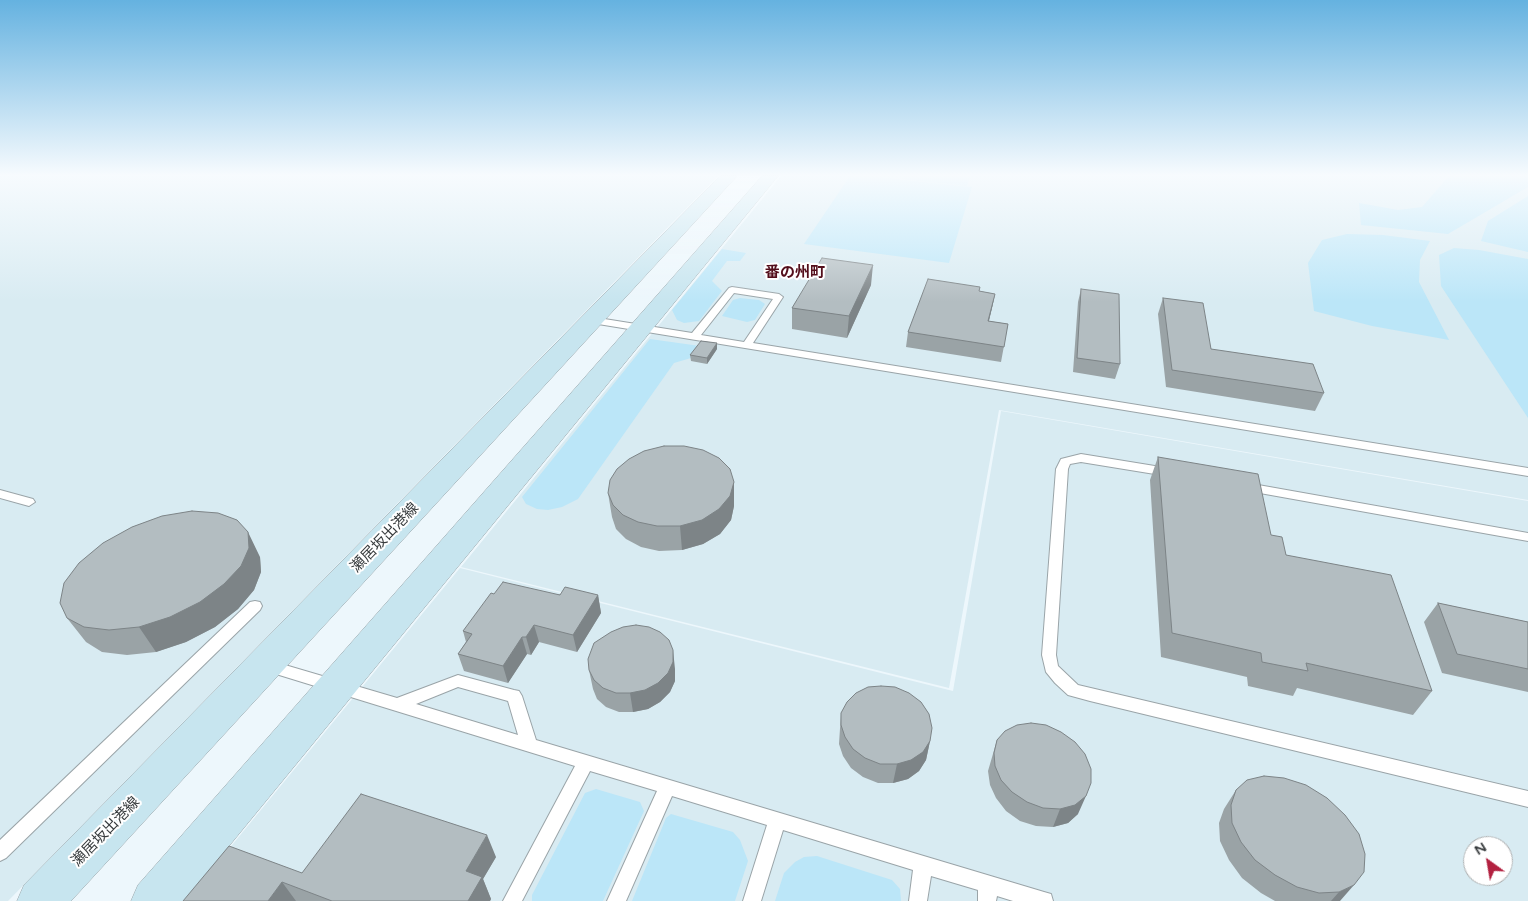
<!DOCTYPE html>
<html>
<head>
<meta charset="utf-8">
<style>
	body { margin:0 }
	#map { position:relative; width:1528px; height:901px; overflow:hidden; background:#edf7fc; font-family:"Varela Round",sans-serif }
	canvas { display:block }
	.north { position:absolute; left:1463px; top:836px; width:50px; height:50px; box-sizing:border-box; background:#fff; border:1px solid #afb1b2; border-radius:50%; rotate:328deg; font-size:14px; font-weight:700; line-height:20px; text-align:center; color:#383c3e }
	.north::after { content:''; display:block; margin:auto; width:18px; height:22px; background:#b32140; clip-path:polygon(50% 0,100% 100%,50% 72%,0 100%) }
</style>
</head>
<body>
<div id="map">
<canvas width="1528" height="901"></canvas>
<div class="north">N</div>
</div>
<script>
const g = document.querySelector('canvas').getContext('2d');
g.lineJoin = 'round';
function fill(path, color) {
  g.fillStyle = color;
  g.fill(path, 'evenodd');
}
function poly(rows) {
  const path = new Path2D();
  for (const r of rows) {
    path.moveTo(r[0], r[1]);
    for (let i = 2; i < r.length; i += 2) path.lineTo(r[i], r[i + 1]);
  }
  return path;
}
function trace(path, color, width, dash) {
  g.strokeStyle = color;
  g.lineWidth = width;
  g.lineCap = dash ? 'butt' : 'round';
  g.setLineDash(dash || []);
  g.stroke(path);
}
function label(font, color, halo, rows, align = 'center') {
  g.font = font + ' "Varela Round","Noto Sans JP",sans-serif';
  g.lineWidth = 4;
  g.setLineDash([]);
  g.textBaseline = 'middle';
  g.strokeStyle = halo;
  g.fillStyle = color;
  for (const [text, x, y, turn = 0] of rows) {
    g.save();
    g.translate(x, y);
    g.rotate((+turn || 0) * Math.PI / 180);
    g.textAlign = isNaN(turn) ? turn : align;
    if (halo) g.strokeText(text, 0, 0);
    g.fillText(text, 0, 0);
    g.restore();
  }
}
fill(poly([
	[0,176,718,176,8,901,0,901],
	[781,176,1528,176,1528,500,999,410,949,688,461,567],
	[1001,411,1528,501,1528,901,186,901,460,568,953,691],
	[1473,846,1503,846,1503,876,1473,876]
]), '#d8ebf2');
fill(poly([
	[850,176,866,176,972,187,949,263,804,244],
	[903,176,970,176,967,186,902,179],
	[1449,176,1528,176,1528,187,1448,234,1361,225,1359,203,1398,210,1422,207],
	[1528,196,1528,252,1481,241,1488,221],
	[1347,234,1383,235,1430,241,1420,260,1419,282,1449,340,1372,326,1314,311,1308,263,1322,240],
	[1454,248,1479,250,1528,259,1528,418,1441,286,1439,255],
	[722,249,746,253,740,261,727,261,712,281,722,291,699,321,684,323,677,320,672,310],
	[740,298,759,300,765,304,755,320,747,322,722,316,733,300],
	[650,339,700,346,691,358,674,363,578,499,562,507,548,510,537,509,526,504,522,497],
	[596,789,640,802,644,811,603,901,532,901,532,895,585,793],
	[671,814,733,832,740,840,748,861,735,901,632,901,666,818],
	[817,856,892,880,900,889,901,901,775,901,784,873,795,862,804,857]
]), '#bbe6f8');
const service = poly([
	[732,287,779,294,783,297,753,343,1528,468,1528,476,592,323,587,320,592,317,692,333,729,288,732,287],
	[734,293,773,299,744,342,701,335,734,293],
	[1081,454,1167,468,1173,472,1167,476,1081,462,1070,464,1068,469,1056,655,1058,666,1078,685,1528,791,1528,807,1090,701,1068,695,1055,683,1046,672,1042,655,1056,469,1061,459,1081,454],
	[1247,483,1528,533,1528,541,1243,490,1241,487,1247,483],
	[0,490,33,499,35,502,29,506,0,498,0,490],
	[255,601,260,602,262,606,260,610,6,858,0,861,0,840,250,602,255,601],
	[268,660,397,698,458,675,514,690,519,691,522,696,536,740,1044,892,1051,894,1053,901,1013,901,997,896,996,901,978,901,978,890,931,876,927,901,909,901,913,870,783,830,761,901,743,901,767,825,672,796,626,901,607,901,657,791,590,771,522,901,503,901,575,766,263,670,261,666,263,662,268,660],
	[458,687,508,701,518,735,416,704,458,687]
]);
const secondary = poly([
	[720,176,737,176,71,901,17,901,24,885,720,176],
	[762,176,778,176,184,901,131,901,138,885,762,176]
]);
trace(service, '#9aa4a8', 2);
trace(secondary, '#9aa4a8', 1);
fill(service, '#fff');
fill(secondary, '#c7e5ef');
fill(poly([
	[871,285,847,338,792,329,792,308],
	[1081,289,1120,364,1115,379,1073,372,1078,302],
	[980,291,995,294,989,321,1008,324,1001,362,906,347,908,332],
	[1163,298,1211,349,1324,393,1315,411,1166,387,1158,314],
	[717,349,707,364,691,361,690,355],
	[1158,457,1286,555,1432,691,1413,715,1297,688,1293,696,1248,686,1247,677,1161,657,1150,480],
	[608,493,734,506,731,520,720,534,703,544,682,550,659,551,641,547,626,539,616,529,612,517],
	[260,557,261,572,254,590,238,609,215,627,186,642,156,652,127,655,102,652,86,642,67,618],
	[494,594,598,595,601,613,577,652,539,642,531,655,527,654,508,683,464,671,458,654,466,642,463,631],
	[1438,603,1528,622,1528,692,1442,673,1424,622],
	[675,669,675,681,670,692,660,702,648,709,633,712,619,712,606,707,597,699,593,689,589,670],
	[841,713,930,741,926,760,919,771,908,779,893,783,878,783,863,777,851,768,843,756,839,744],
	[997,740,1078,814,1068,823,1053,827,1036,826,1020,821,1006,811,996,798,990,785,988,771],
	[1236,790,1327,798,1340,901,1275,901,1261,893,1242,878,1229,860,1220,841,1219,823,1224,809],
	[496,857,483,879,491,899,490,901,183,901,302,873]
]), '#9aa3a6');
fill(poly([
	[873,265,871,285,847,338,849,316],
	[995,294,992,308,985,336,988,321],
	[717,343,717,349,707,364,707,358],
	[734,482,734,506,731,520,720,534,703,544,682,550,680,526],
	[248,532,260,557,261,572,254,590,238,609,215,627,186,642,156,652,139,627],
	[598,595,601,613,577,652,573,635],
	[534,625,539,642,531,655,526,637],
	[522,637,527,654,508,683,503,666],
	[673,650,675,669,675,681,670,692,660,702,648,709,633,712,630,693],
	[930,741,926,760,919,771,908,779,893,783,897,764],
	[1086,796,1078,814,1068,823,1053,827,1060,809],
	[487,835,496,857,483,879,491,899,490,901,468,901,466,871],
	[282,882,296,901,268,901],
	[1354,885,1340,901,1331,901,1339,892]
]), '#7d8487');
const building = poly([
	[822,258,873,265,849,316,792,308,822,258],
	[928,279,980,287,979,291,995,294,988,321,1008,324,1004,347,908,332,928,279],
	[1081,289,1119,294,1120,364,1077,358,1081,289],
	[1163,298,1203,303,1211,349,1313,364,1324,393,1172,370,1163,298],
	[701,341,717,343,707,358,690,355,701,341],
	[664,446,684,446,703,450,719,458,730,469,734,482,730,496,719,509,702,520,680,526,657,526,638,522,623,515,613,505,608,493,610,480,617,469,629,459,644,451,664,446],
	[1158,457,1258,474,1271,535,1282,537,1286,555,1391,575,1432,691,1306,663,1308,671,1262,662,1261,653,1172,633,1158,457],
	[192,511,218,513,237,520,248,532,249,548,241,566,224,584,200,602,170,617,139,627,109,630,84,627,67,618,60,603,64,583,79,563,103,543,132,527,162,516,192,511],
	[503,582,560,595,565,587,598,595,573,635,534,625,526,637,522,637,503,666,458,654,472,634,463,631,491,593,494,594,503,582],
	[1438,603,1528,622,1528,669,1457,654,1438,603],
	[636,625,649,627,660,632,669,640,673,650,673,662,668,673,658,683,645,690,630,693,616,693,603,688,594,680,589,670,588,659,594,643,611,632,623,627,636,625],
	[881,686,895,687,909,693,921,702,929,714,932,728,930,741,923,752,911,760,897,764,880,764,865,758,853,749,845,737,841,725,841,713,847,702,856,693,868,687,881,686],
	[1031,723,1046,725,1061,732,1075,742,1085,754,1091,769,1091,783,1086,796,1075,805,1060,809,1043,808,1027,802,1012,792,1001,780,995,766,994,753,997,740,1005,731,1017,725,1031,723],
	[1264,776,1284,778,1306,785,1327,798,1345,815,1359,834,1365,854,1364,872,1354,885,1339,892,1319,893,1297,887,1275,875,1255,860,1241,842,1232,823,1231,805,1236,790,1247,780,1264,776],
	[361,794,487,835,466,871,482,877,468,901,332,901,282,882,268,901,183,901,229,846,302,873,361,794]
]);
fill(building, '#b3bdc1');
trace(building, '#7d8487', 1);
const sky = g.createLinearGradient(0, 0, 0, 302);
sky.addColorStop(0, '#65b2e0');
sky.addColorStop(0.58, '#f7fbfe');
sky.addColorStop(1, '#f7fbfe00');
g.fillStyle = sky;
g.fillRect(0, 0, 1528, 302);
label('bold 15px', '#530e1b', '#fff', [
	["番の州町",795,273]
]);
label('15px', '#383c3e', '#fff', [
	["瀬居坂出港線",385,538,-46],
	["瀬居坂出港線",106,832,-46]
]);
</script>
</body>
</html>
